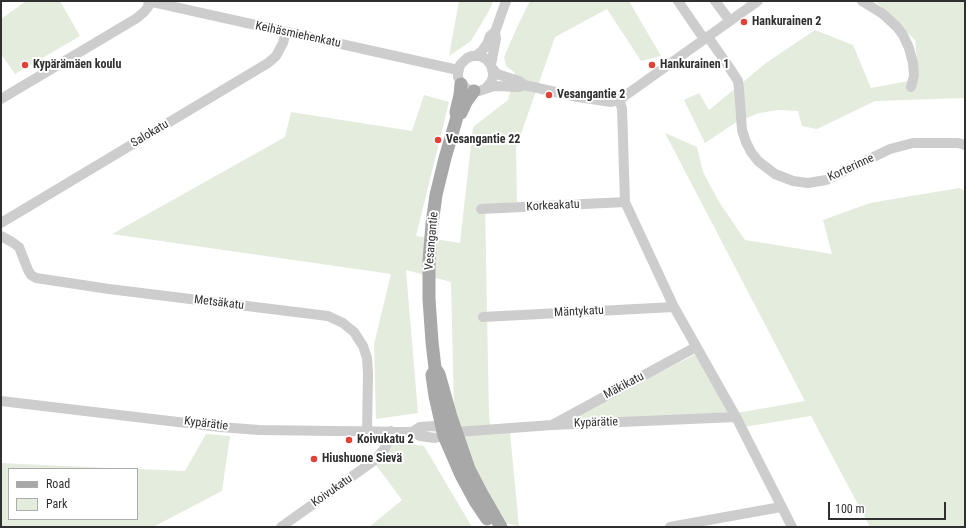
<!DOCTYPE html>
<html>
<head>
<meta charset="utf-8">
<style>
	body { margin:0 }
	#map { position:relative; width:966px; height:528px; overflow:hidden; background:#fff; font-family:"Roboto Condensed",sans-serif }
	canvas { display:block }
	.frame { position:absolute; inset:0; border:2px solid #303030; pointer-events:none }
	.legend { position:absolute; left:8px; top:468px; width:130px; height:52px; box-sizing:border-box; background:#fff; border:1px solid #acacac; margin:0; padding:5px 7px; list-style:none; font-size:12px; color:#303030 }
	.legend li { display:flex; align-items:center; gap:8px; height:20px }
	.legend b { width:20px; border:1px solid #acacac }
	.scale { position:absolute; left:828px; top:502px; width:118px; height:18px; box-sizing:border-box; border:2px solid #303030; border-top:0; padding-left:5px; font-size:12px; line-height:14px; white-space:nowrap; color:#303030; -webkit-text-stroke:3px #fff; paint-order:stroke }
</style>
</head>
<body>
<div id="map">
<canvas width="966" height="528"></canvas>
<div class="frame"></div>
<ul class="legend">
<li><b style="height:5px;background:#a8a8a8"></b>Road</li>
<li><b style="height:11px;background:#e4ecde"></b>Park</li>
</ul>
<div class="scale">100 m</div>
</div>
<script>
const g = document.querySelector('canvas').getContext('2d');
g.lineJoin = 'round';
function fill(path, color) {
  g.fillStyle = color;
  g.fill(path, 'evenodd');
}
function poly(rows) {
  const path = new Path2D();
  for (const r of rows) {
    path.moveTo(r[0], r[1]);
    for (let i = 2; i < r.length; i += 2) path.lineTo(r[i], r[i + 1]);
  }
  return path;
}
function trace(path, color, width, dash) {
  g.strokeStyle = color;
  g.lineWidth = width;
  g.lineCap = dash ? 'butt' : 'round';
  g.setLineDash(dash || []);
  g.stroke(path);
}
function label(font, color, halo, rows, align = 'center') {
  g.font = font + ' "Roboto Condensed",sans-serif';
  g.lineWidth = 4;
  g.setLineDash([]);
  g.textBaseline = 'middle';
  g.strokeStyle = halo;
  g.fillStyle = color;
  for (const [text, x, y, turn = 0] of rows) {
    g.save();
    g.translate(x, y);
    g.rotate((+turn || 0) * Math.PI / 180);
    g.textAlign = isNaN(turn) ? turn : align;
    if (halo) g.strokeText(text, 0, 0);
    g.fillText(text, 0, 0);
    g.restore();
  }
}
fill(poly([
	[26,1,60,1,80,36,15,74,1,54,1,19],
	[459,1,493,1,490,9,471,41,449,56],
	[530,1,629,1,661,56,641,61,607,9,555,37,516,148,517,202,485,205,489,416,491,431,510,433,519,526,507,524,468,456,454,410,451,282,406,270,418,413,376,419,374,344,391,274,112,234,285,137,291,112,412,131,424,95,449,102,416,236,460,243,473,127,508,100,515,73,506,66,504,57,518,25],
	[875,1,965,1,965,98,875,101,817,129,802,126,798,111,779,110,759,113,735,123,705,143,684,100,699,93,709,110,766,63,815,30,853,45,871,88,919,79,915,40],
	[665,133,697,147,703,172,719,202,745,240,832,254,823,220,870,203,959,188,965,191,965,527,870,527,811,416,744,427,737,413,805,401],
	[696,354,730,413,564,421],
	[206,434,230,436,222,491,153,527,1,527,1,463,130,469,9,469,9,519,137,519,137,469,185,471],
	[392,441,424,446,472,527,369,527,402,500,376,465]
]), '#e4ecde');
trace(poly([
	[148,1,458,70],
	[678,1,704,39],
	[715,1,730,21],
	[862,1,883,14,897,27,903,35,909,48,913,63,914,76,911,87],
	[708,37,729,67,738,81,739,89,742,130,746,142,751,152,758,161,775,174,793,181,808,183,826,180,890,149,913,143,958,143,965,145],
	[477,55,482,51,487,44,490,36,495,32],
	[491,65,493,54,496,39,495,32,506,1],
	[493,69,496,73,500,75,519,81,524,85,578,97,611,102,619,100,758,1],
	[486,88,491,82,493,77,493,73,491,65,486,59,480,56,472,56,467,58,460,65,458,73,458,77,461,84,469,90,474,91,479,91,494,86,519,87,524,85],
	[1,99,137,18,144,12,148,7,149,1],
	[619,100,622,108,625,202,674,307,736,417,792,527],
	[481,209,625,202],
	[1,223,268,63,276,56,283,43,286,32],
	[1,236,12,242,19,247,28,270,31,275,36,278,109,289,328,316,343,323,354,332,363,346,367,358,368,374,367,431],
	[483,317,674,307],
	[1,401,220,427,259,430,412,432,420,436,435,438,456,432,552,425,736,417],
	[554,424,696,347],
	[412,432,420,427,434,426,448,430],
	[281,527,375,460,385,448,389,438,391,431],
	[670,527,781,507]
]), '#cdcdcd', 10);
trace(poly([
	[461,84,460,95,456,112,457,117,445,158,436,195,432,224,429,260,429,299,432,342,435,368,439,374,451,417,469,469,481,492,501,527],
	[461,113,466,102,474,91],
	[433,373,432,375,435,396,444,436,461,475,475,501,487,519]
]), '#a8a8a8', 13);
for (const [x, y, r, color] of [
	[744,22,4,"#e14137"],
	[25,65,4,"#e14137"],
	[652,65,4,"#e14137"],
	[549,95,4,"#e14137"],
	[438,140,4,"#e14137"],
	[349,440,4,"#e14137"],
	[314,459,4,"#e14137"]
]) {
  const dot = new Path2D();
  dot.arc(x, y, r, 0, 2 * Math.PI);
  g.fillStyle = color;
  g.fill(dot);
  trace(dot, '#fff', 1.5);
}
label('bold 12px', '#303030', '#fff', [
	["Hankurainen 2",752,22],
	["Kypärämäen koulu",33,65],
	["Hankurainen 1",660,65],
	["Vesangantie 2",557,95],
	["Vesangantie 22",446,140],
	["Koivukatu 2",357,440],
	["Hiushuone Sievä",322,459]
], 'left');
label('12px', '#303030', '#fff', [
	["Keihäsmiehenkatu",298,35,12],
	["Salokatu",150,134,-31],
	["Korterinne",851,168,-25],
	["Korkeakatu",553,206,-3],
	["Vesangantie",432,241,-85],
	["Metsäkatu",219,303,7],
	["Mäntykatu",579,312,-3],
	["Mäkikatu",624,386,-28],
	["Kypärätie",596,423,-2],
	["Kypärätie",206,424,7],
	["Koivukatu",332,491,-35]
]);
</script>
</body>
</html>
